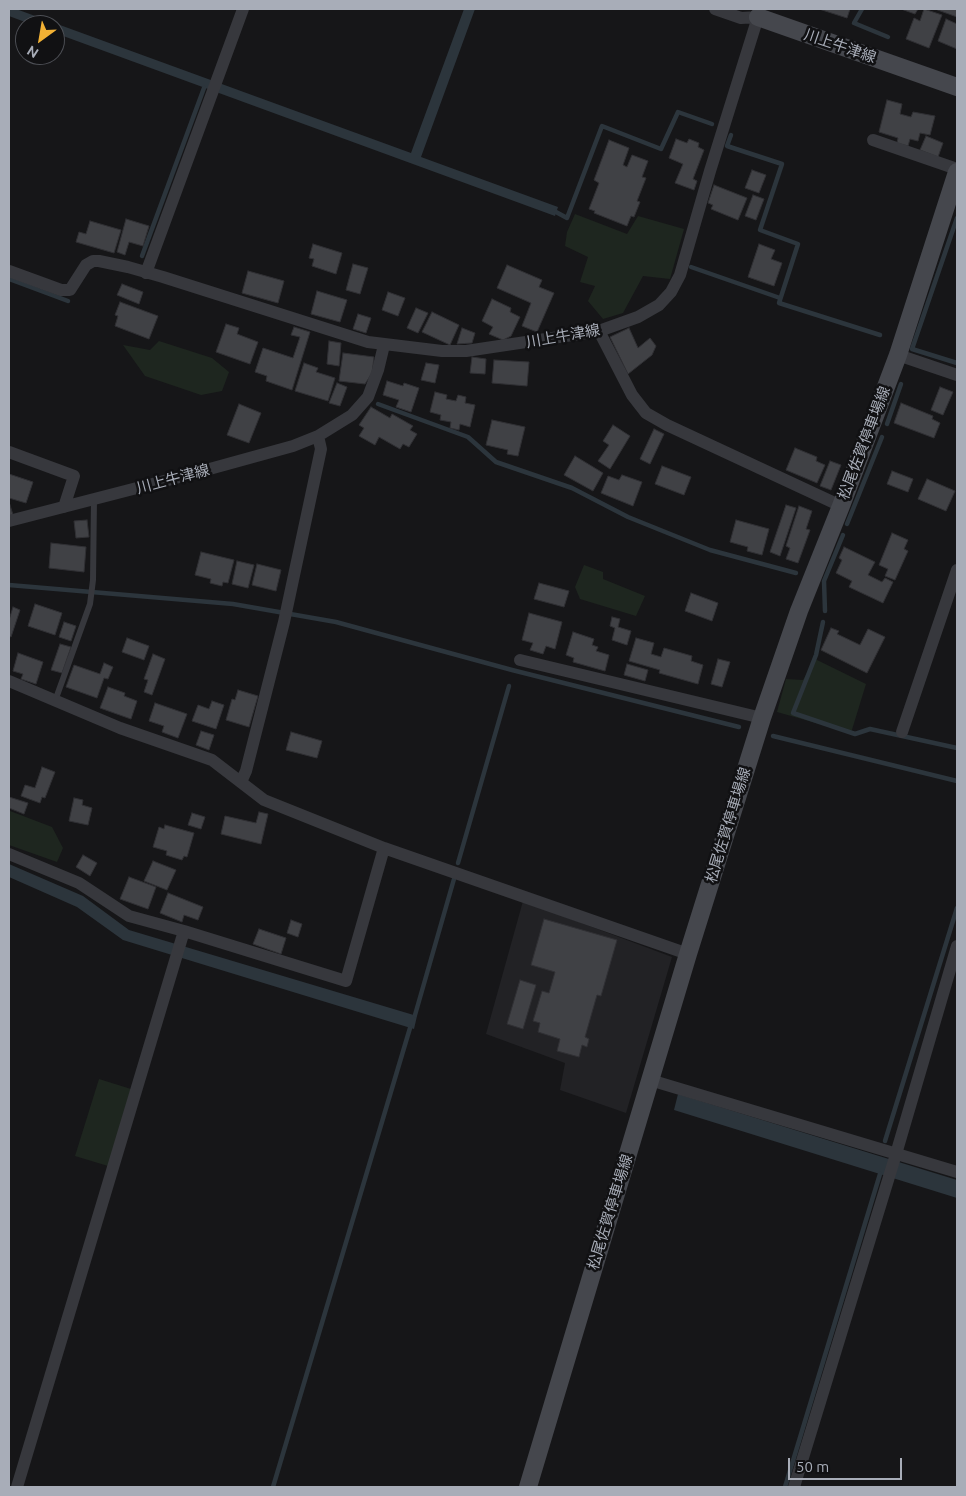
<!DOCTYPE html>
<html>
<head>
<meta charset="utf-8">
<style>
	body { margin:0 }
	#map { position:relative; width:966px; height:1496px; overflow:hidden; background:#161618; font-family:Ubuntu,sans-serif }
	canvas { display:block }
	.frame { position:absolute; inset:0; border:10px solid #a8adb8; pointer-events:none }
	.north { position:absolute; left:15px; top:15px; width:50px; height:50px; box-sizing:border-box; background:#111113; border:1px solid #4d4f55; border-radius:50%; rotate:212deg; font-size:14px; font-weight:700; line-height:20px; text-align:center; color:#a8adb8 }
	.north::after { content:''; display:block; margin:auto; width:18px; height:22px; background:#f2b134; clip-path:polygon(50% 0,100% 100%,50% 72%,0 100%) }
	.scale { position:absolute; left:788px; top:1458px; width:114px; height:22px; box-sizing:border-box; border:2px solid #a8adb8; border-top:0; padding-left:6px; font-size:15px; line-height:18px; white-space:nowrap; color:#a8adb8; -webkit-text-stroke:4px #111113; paint-order:stroke }
</style>
</head>
<body>
<div id="map">
<canvas width="966" height="1496"></canvas>
<div class="frame"></div>
<div class="north">N</div>
<div class="scale">50 m</div>
</div>
<script>
const g = document.querySelector('canvas').getContext('2d');
g.lineJoin = 'round';
function fill(path, color) {
  g.fillStyle = color;
  g.fill(path, 'evenodd');
}
function poly(rows) {
  const path = new Path2D();
  for (const r of rows) {
    path.moveTo(r[0], r[1]);
    for (let i = 2; i < r.length; i += 2) path.lineTo(r[i], r[i + 1]);
  }
  return path;
}
function trace(path, color, width, dash) {
  g.strokeStyle = color;
  g.lineWidth = width;
  g.lineCap = dash ? 'butt' : 'round';
  g.setLineDash(dash || []);
  g.stroke(path);
}
function label(font, color, halo, rows, align = 'center') {
  g.font = font + ' Ubuntu,"Noto Sans JP",sans-serif';
  g.lineWidth = 5;
  g.setLineDash([]);
  g.textBaseline = 'middle';
  g.strokeStyle = halo;
  g.fillStyle = color;
  for (const [text, x, y, turn = 0] of rows) {
    g.save();
    g.translate(x, y);
    g.rotate((+turn || 0) * Math.PI / 180);
    g.textAlign = isNaN(turn) ? turn : align;
    if (halo) g.strokeText(text, 0, 0);
    g.fillText(text, 0, 0);
    g.restore();
  }
}
fill(poly([
	[523,901,672,957,626,1113,560,1090,565,1063,486,1034]
]), '#222225');
fill(poly([
	[575,214,627,234,638,216,684,229,670,279,643,276,623,313,603,319,588,301,595,286,580,282,588,257,565,246,567,232],
	[159,341,212,358,229,372,222,391,201,395,145,376,123,345,150,350],
	[584,565,603,572,603,579,645,596,636,616,580,599,575,587],
	[815,659,866,684,851,733,777,712,786,679,803,680],
	[10,811,52,827,63,848,57,862,9,845,9,815],
	[99,1079,131,1089,108,1166,75,1156]
]), '#1e261f');
fill(poly([
	[9,9,16,9,411,153,464,9,475,9,421,157,558,207,555,216,55,33,55,25,33,25,9,16],
	[9,864,83,896,129,930,417,1016,414,1029,123,940,77,907,9,877],
	[678,1094,957,1180,957,1198,674,1110]
]), '#2c353c');
trace(poly([
	[862,9,854,23,888,37],
	[731,135,727,146,782,164,760,230,798,244,779,303,880,335],
	[556,212,567,218,602,126,661,149,678,112,712,124],
	[957,218,912,349,957,363],
	[142,256,204,88],
	[691,267,780,298],
	[9,279,68,301],
	[378,404,468,437,496,462,572,488,628,517,710,550,796,573],
	[887,424,901,384],
	[847,524,882,437],
	[9,585,233,604,336,622,512,670,739,727],
	[825,611,824,581,843,535],
	[823,622,816,655,793,713,855,734,870,729,957,748],
	[773,736,957,781],
	[458,863,509,686],
	[415,1015,454,879],
	[885,1141,957,908],
	[273,1487,410,1028],
	[785,1487,880,1174]
]), '#2c353c', 4.5);
const building = poly([
	[819,9,850,9,847,18,819,9],
	[901,9,918,9,915,14,901,9],
	[924,9,942,15,929,48,906,39,914,18,920,21,924,9],
	[935,9,957,9,957,17,935,9],
	[946,19,957,24,957,49,938,41,946,19],
	[887,100,902,104,900,114,911,117,913,112,935,116,930,135,920,133,918,141,910,139,908,146,897,143,898,138,879,132,887,100],
	[926,136,943,143,938,157,920,150,926,136],
	[676,139,687,143,689,139,699,143,698,147,704,150,693,179,697,181,694,190,675,183,683,164,669,158,676,139],
	[609,140,629,148,623,165,627,167,632,155,648,161,642,177,646,178,637,201,640,202,634,217,631,216,627,226,594,213,595,211,589,209,599,183,594,180,609,140],
	[752,170,766,175,759,193,745,188,752,170],
	[714,185,747,198,738,220,711,209,713,205,708,203,714,185],
	[753,195,764,199,756,220,745,216,753,195],
	[126,219,149,226,143,246,129,242,125,255,117,252,126,219],
	[90,221,121,230,114,253,76,242,79,232,86,234,90,221],
	[313,244,342,253,336,274,312,266,314,259,309,258,313,244],
	[759,244,775,250,771,259,782,263,774,286,748,277,759,244],
	[353,264,368,268,360,294,346,290,353,264],
	[507,265,542,280,539,287,554,293,537,332,522,326,531,303,497,288,507,265],
	[248,271,284,281,278,303,242,293,248,271],
	[122,284,143,292,139,304,117,295,122,284],
	[317,291,347,300,340,322,311,314,317,291],
	[388,292,405,298,398,316,382,310,388,292],
	[492,299,511,308,510,312,520,317,511,336,503,340,489,334,493,327,482,321,492,299],
	[120,302,158,316,149,339,115,326,118,316,115,315,120,302],
	[416,308,428,313,418,333,407,328,416,308],
	[432,312,459,325,450,345,422,332,432,312],
	[358,314,371,318,366,333,353,329,358,314],
	[226,324,239,328,237,334,258,342,250,364,216,352,226,324],
	[294,327,310,332,292,390,266,381,267,376,255,372,263,348,293,358,300,337,291,335,294,327],
	[462,328,475,333,472,343,457,344,462,328],
	[629,328,638,348,650,338,656,346,652,355,628,374,610,337,629,328],
	[329,341,341,343,339,366,327,364,329,341],
	[343,353,374,357,372,373,365,384,339,381,343,353],
	[472,357,486,359,485,374,470,373,472,357],
	[494,360,529,362,527,386,492,383,494,360],
	[304,363,318,368,316,372,335,378,328,401,295,391,304,363],
	[426,363,439,365,435,383,421,380,426,363],
	[387,381,403,386,404,383,419,388,411,412,396,407,399,400,383,395,387,381],
	[337,383,347,387,340,406,329,403,337,383],
	[940,387,953,392,943,415,931,410,940,387],
	[435,392,447,395,446,399,456,401,458,395,466,397,465,403,475,405,470,427,460,424,459,430,450,428,451,422,440,420,441,415,430,412,435,392],
	[901,403,933,416,932,419,940,423,934,438,894,423,901,403],
	[239,404,261,413,249,443,227,435,239,404],
	[371,407,390,418,392,414,413,426,410,430,417,434,409,447,403,444,400,449,379,437,375,445,359,436,364,428,359,425,371,407],
	[492,420,525,427,518,456,507,454,508,450,486,445,492,420],
	[613,425,630,436,610,469,598,461,609,445,603,441,613,425],
	[654,429,664,434,650,464,640,459,654,429],
	[795,448,817,457,816,461,825,465,817,483,786,470,795,448],
	[575,456,603,473,593,491,564,475,575,456],
	[830,461,841,465,831,490,820,486,830,461],
	[662,466,691,477,684,495,655,484,662,466],
	[892,471,913,479,908,492,887,484,892,471],
	[9,474,33,482,26,503,9,498,9,474],
	[622,475,642,482,633,506,601,493,608,476,619,480,622,475],
	[927,479,955,491,946,511,918,499,927,479],
	[10,505,13,515,9,516,9,506,10,505],
	[786,505,796,508,780,556,770,552,786,505],
	[799,506,812,511,806,529,810,530,798,563,786,559,790,548,786,546,799,506],
	[87,520,89,537,76,538,74,521,87,520],
	[736,520,769,529,762,555,747,551,748,547,730,542,736,520],
	[892,533,908,540,904,549,908,551,895,580,885,576,888,569,879,565,892,533],
	[51,543,86,547,84,572,49,568,51,543],
	[844,547,875,562,868,575,882,582,885,578,893,582,883,603,849,587,852,581,836,573,842,560,839,558,844,547],
	[201,552,234,560,228,583,223,582,222,586,210,583,211,579,195,575,201,552],
	[237,561,254,565,248,588,232,584,237,561],
	[257,564,281,570,276,591,252,585,257,564],
	[539,583,569,591,564,607,534,599,539,583],
	[691,593,718,603,712,621,685,611,691,593],
	[35,604,62,613,55,635,28,626,35,604],
	[13,607,20,610,11,637,9,636,9,620,13,607],
	[529,613,562,622,555,649,546,646,543,654,530,650,533,643,522,640,529,613],
	[612,617,620,619,618,627,631,631,627,645,612,640,615,628,610,626,612,617],
	[64,622,76,626,71,641,59,637,64,622],
	[831,628,839,631,837,634,860,645,868,629,885,637,867,673,821,650,831,628],
	[573,632,594,639,592,645,598,647,596,651,609,655,605,671,573,662,574,658,566,655,573,632],
	[127,638,149,646,144,660,122,652,127,638],
	[636,638,654,643,651,654,661,657,664,648,692,656,691,661,703,665,698,684,659,673,660,670,629,661,636,638],
	[60,644,71,647,62,673,51,670,60,644],
	[18,653,43,662,36,684,21,679,23,674,13,671,18,653],
	[153,654,165,659,152,695,144,692,148,680,144,679,153,654],
	[718,659,730,662,722,687,711,684,718,659],
	[104,663,113,667,108,679,104,678,97,698,66,687,74,665,100,674,104,663],
	[627,664,648,670,645,681,624,675,627,664],
	[108,687,125,693,124,696,137,701,131,719,100,708,108,687],
	[238,690,258,696,249,727,226,720,232,699,235,700,238,690],
	[212,701,224,705,216,729,192,721,198,705,209,709,212,701],
	[155,703,187,714,178,738,162,732,164,726,149,721,155,703],
	[201,731,214,735,209,750,196,745,201,731],
	[291,732,322,741,317,758,286,750,291,732],
	[42,767,55,772,45,798,42,797,40,803,21,796,25,785,35,788,42,767],
	[9,797,28,803,24,814,9,808,9,797],
	[74,798,83,800,82,805,92,808,88,825,69,821,74,798],
	[259,812,268,814,261,844,221,834,225,816,256,823,259,812],
	[192,813,205,817,201,829,188,825,192,813],
	[165,825,194,833,187,857,184,856,182,860,166,855,167,851,153,847,159,827,164,829,165,825],
	[83,855,97,863,90,876,76,867,83,855],
	[153,861,176,870,167,890,144,881,153,861],
	[129,877,156,887,148,909,120,899,129,877],
	[168,893,203,907,198,920,184,915,182,922,160,913,168,893],
	[544,919,617,940,601,996,597,995,585,1037,589,1039,587,1047,582,1045,579,1057,557,1051,560,1039,538,1032,540,1023,533,1021,542,991,549,993,555,972,531,965,544,919],
	[291,920,302,924,298,937,287,933,291,920],
	[259,929,286,938,281,954,253,944,259,929],
	[520,980,536,985,523,1029,507,1024,520,980]
]);
fill(building, '#404145');
trace(building, '#303034', 1);
trace(poly([
	[55,701,90,604,93,580,94,499]
]), '#37383d', 6);
trace(poly([
	[715,9,741,18,758,17],
	[873,140,957,169],
	[9,271,61,290,70,290,86,265,93,261,99,261,128,267,163,277,368,342,442,351,466,351,599,331,638,317,659,305,671,292,680,275,710,171,758,17,759,9],
	[146,273,243,9],
	[599,331,632,395,646,413,667,425,841,506],
	[898,355,957,375],
	[9,452,74,476,64,507],
	[9,521,195,473,293,446,318,436,352,415,368,397,378,370,384,345],
	[520,660,762,718],
	[9,681,120,728,212,760,264,800,384,848,688,954],
	[902,732,957,570],
	[241,782,246,771,284,622,321,449,318,436],
	[9,854,79,883,129,916,184,931,346,981,384,848],
	[650,1080,957,1172],
	[17,1487,184,931],
	[794,1487,896,1154,957,946]
]), '#37383d', 12);
trace(poly([
	[758,17,957,87],
	[528,1487,688,954,762,718,799,611,841,506,898,355,957,172]
]), '#45474d', 18);
label('15px', '#a8adb8', '#111113', [
	["川上牛津線",840,46,19],
	["川上牛津線",563,336,-10],
	["松尾佐賀停車場線",864,443,-69],
	["川上牛津線",173,479,-15],
	["松尾佐賀停車場線",728,825,-73],
	["松尾佐賀停車場線",610,1212,-73]
]);
</script>
</body>
</html>
